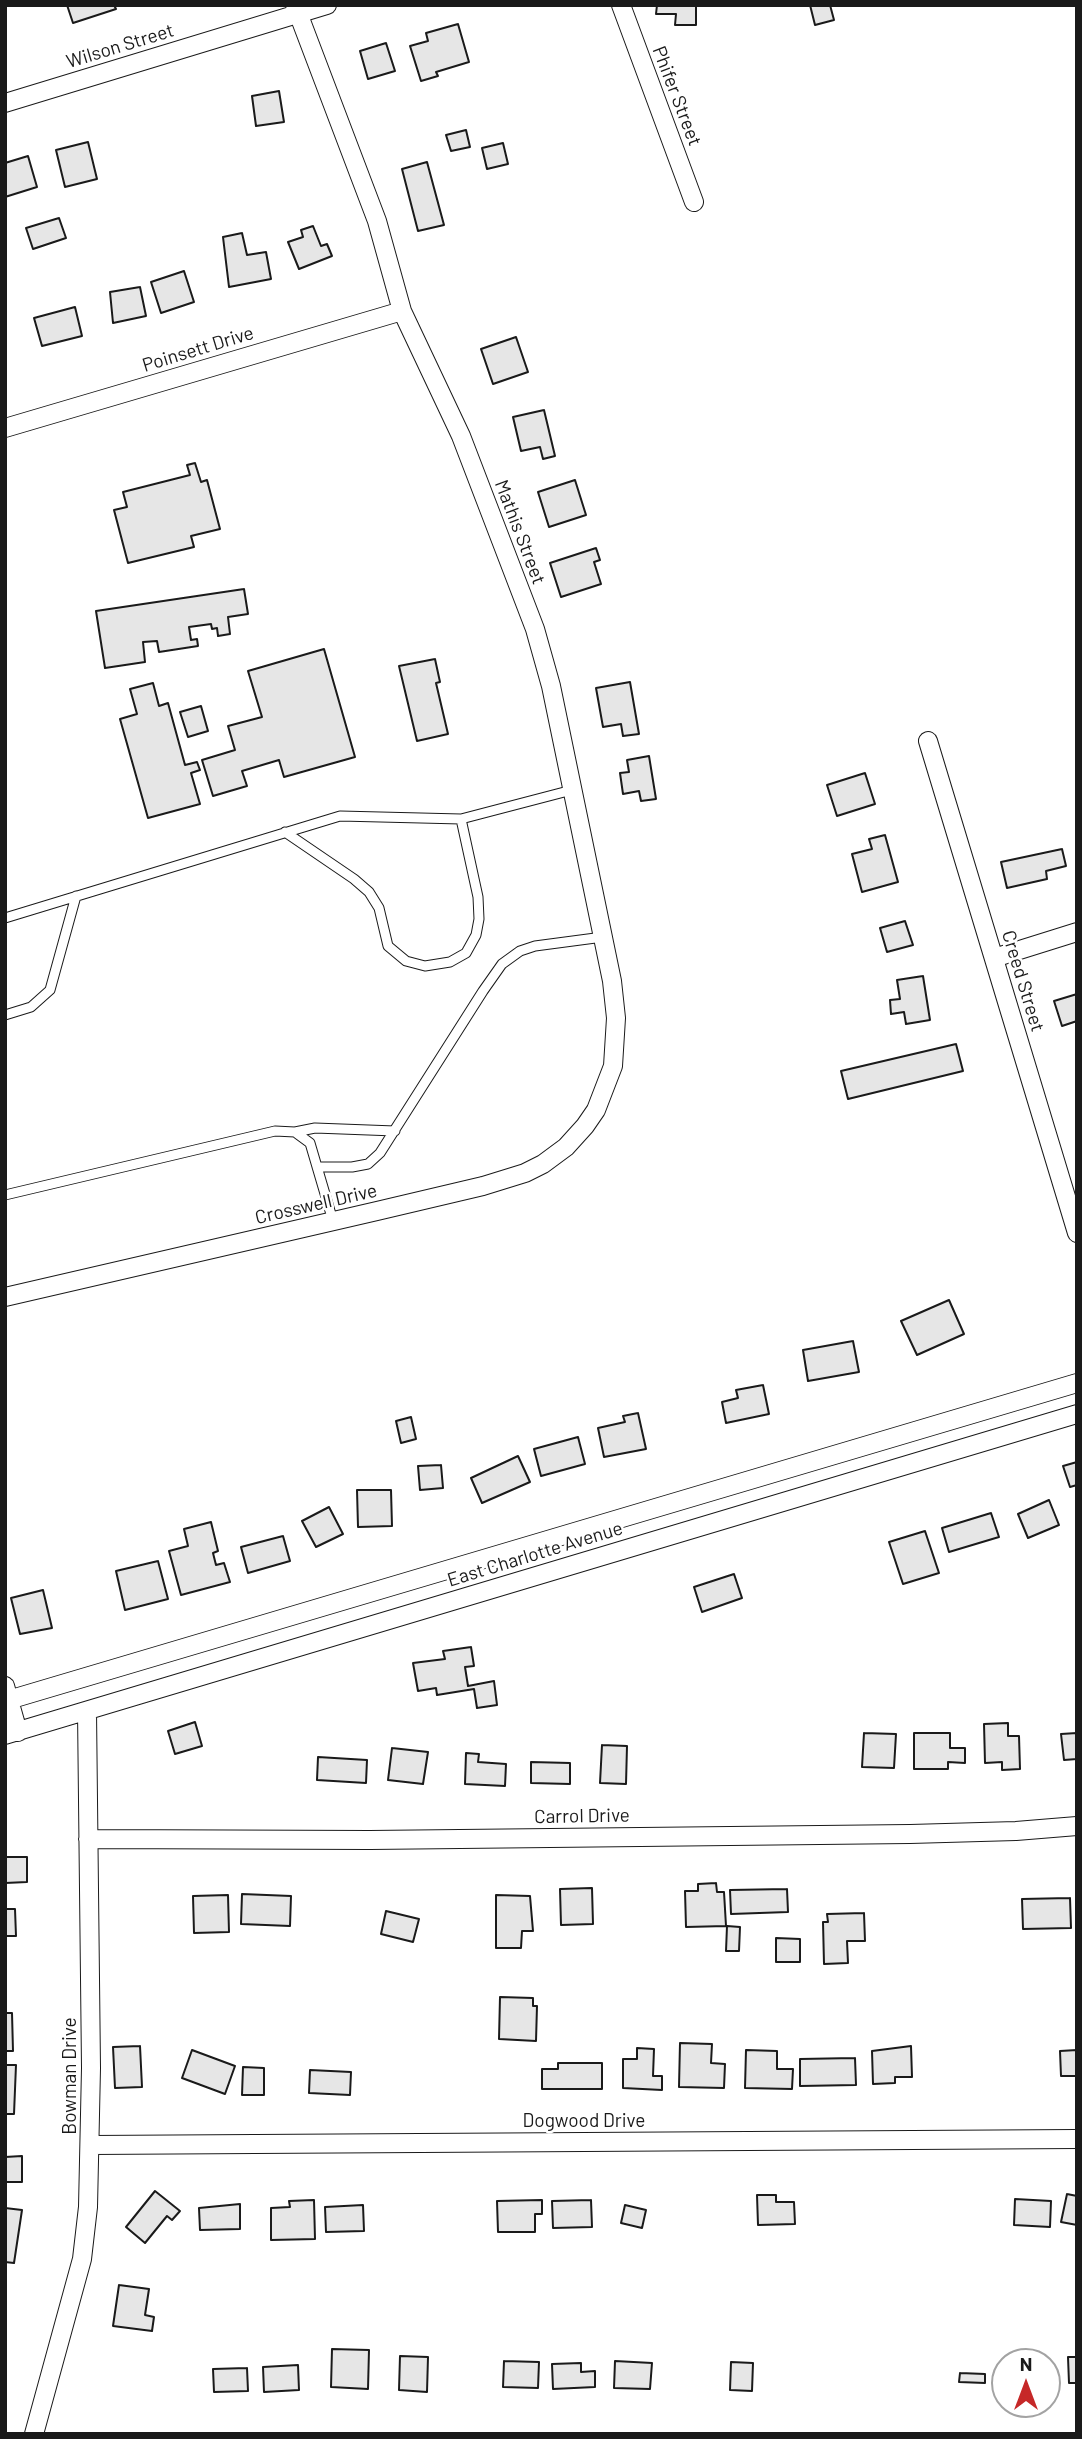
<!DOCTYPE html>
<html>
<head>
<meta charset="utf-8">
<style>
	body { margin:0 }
	#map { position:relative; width:1082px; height:2439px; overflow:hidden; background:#fff; font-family:Barlow,sans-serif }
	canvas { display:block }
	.frame { position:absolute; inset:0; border:7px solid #1a1a1a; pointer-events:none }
	.north { position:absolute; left:991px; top:2348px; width:70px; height:70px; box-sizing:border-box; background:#fff; border:2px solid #a3a3a3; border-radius:50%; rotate:0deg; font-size:19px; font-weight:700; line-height:28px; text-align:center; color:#1a1a1a }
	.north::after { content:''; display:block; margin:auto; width:24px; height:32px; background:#c62828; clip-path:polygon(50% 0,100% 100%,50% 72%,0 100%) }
</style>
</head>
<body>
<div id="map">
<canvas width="1082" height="2439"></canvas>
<div class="frame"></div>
<div class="north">N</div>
</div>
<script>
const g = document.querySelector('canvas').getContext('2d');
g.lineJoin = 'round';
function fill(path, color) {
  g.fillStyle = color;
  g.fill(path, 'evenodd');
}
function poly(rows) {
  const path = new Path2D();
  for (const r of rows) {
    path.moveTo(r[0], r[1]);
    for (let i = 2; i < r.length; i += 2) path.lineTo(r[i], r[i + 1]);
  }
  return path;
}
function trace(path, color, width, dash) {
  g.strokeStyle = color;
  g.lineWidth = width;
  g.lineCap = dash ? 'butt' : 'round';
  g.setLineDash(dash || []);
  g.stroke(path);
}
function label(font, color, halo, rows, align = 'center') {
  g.font = font + ' Barlow,sans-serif';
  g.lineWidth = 5;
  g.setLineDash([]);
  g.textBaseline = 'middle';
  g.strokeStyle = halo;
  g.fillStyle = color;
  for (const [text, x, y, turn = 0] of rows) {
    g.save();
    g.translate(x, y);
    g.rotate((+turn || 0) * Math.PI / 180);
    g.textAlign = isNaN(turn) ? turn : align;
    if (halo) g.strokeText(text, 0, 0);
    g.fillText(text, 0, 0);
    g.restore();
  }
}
const building = poly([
	[67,5,114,5,116,9,73,23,67,5],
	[657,5,696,5,696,25,675,25,676,14,656,14,657,5],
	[810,5,830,5,834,20,815,25,810,5],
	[458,24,469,62,436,72,438,76,421,81,410,46,428,41,426,33,458,24],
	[386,43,395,71,368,79,360,51,386,43],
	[279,91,284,122,256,126,252,96,279,91],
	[466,130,470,147,451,151,446,135,466,130],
	[88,142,97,179,65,187,56,150,88,142],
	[503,143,508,164,487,169,482,148,503,143],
	[28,156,37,187,5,197,5,163,28,156],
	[427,162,444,225,418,231,402,169,427,162],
	[59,218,66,238,33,249,26,228,59,218],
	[313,226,321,246,327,244,332,256,299,269,288,242,303,237,301,230,313,226],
	[242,233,247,255,266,252,271,279,229,287,223,237,242,233],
	[184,271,194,302,161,313,151,282,184,271],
	[140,287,146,316,113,323,110,292,140,287],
	[75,307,82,336,42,346,34,318,75,307],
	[516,337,528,372,493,384,481,349,516,337],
	[544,410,555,456,543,459,540,447,521,451,513,417,544,410],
	[195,463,201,482,207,480,220,529,191,536,194,547,128,563,114,510,127,507,123,492,190,475,187,465,195,463],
	[575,480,586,515,549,527,538,492,575,480],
	[596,548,600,560,594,562,601,584,561,597,550,563,596,548],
	[244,589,248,614,228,617,230,634,218,636,217,628,212,629,211,624,189,627,191,640,197,639,198,646,159,652,157,641,143,642,145,662,105,668,96,611,244,589],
	[324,649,355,757,284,777,279,760,242,771,247,786,213,796,202,760,235,750,228,726,262,717,248,671,324,649],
	[435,659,440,682,436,683,448,734,417,741,399,666,435,659],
	[630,682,639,734,623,736,621,724,603,727,596,688,630,682],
	[153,683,159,706,168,703,185,765,197,762,200,770,191,773,200,804,148,818,120,719,137,714,130,689,153,683],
	[201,706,208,731,188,737,180,712,201,706],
	[649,756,656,799,641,801,639,791,623,794,620,773,629,772,627,760,649,756],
	[865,773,875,804,837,816,827,785,865,773],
	[885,835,898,882,862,892,852,854,872,849,869,839,885,835],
	[1062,849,1066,866,1046,871,1047,879,1007,888,1001,862,1062,849],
	[905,921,913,945,887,952,880,928,905,921],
	[923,976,930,1020,906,1024,904,1012,891,1014,890,1000,900,999,897,980,923,976],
	[1077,994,1077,1021,1062,1026,1054,1001,1077,994],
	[956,1044,963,1071,848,1099,841,1071,956,1044],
	[949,1300,964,1334,917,1355,901,1321,949,1300],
	[853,1341,859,1372,808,1381,803,1350,853,1341],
	[763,1385,769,1414,726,1423,722,1402,738,1398,736,1390,763,1385],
	[638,1413,646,1449,604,1457,598,1428,625,1422,623,1416,638,1413],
	[411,1417,416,1439,401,1443,396,1421,411,1417],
	[578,1437,585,1464,541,1476,534,1449,578,1437],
	[518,1456,530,1482,482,1503,471,1478,518,1456],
	[1077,1462,1077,1485,1070,1487,1063,1466,1077,1462],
	[441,1465,443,1488,420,1490,418,1466,441,1465],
	[357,1490,391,1490,392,1526,358,1527,357,1490],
	[1049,1500,1059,1525,1028,1538,1018,1514,1049,1500],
	[329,1507,343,1534,316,1547,302,1521,329,1507],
	[991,1513,999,1537,949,1552,942,1528,991,1513],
	[211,1522,218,1551,213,1553,216,1565,224,1563,230,1582,181,1595,169,1551,188,1546,184,1529,211,1522],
	[925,1531,939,1573,903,1584,889,1542,925,1531],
	[283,1536,290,1561,248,1573,241,1547,283,1536],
	[158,1561,168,1599,125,1610,116,1571,158,1561],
	[734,1574,742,1598,702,1612,694,1587,734,1574],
	[43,1590,52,1628,20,1634,11,1598,43,1590],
	[471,1647,474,1666,465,1667,468,1686,494,1681,497,1705,477,1708,474,1689,437,1695,436,1688,418,1691,413,1663,445,1659,443,1651,471,1647],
	[195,1722,202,1746,175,1754,168,1731,195,1722],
	[1008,1723,1008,1736,1019,1736,1020,1769,1002,1770,1002,1762,985,1763,984,1724,1008,1723],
	[864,1733,896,1734,894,1768,862,1767,864,1733],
	[914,1733,950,1733,950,1748,965,1748,965,1763,948,1762,948,1769,914,1769,914,1733],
	[1077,1733,1077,1759,1064,1760,1061,1734,1077,1733],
	[602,1745,627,1746,626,1784,600,1783,602,1745],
	[392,1748,428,1752,423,1784,388,1780,392,1748],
	[466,1753,479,1754,478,1762,506,1764,505,1786,465,1784,466,1753],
	[318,1757,367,1760,366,1783,317,1780,318,1757],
	[531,1762,570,1763,570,1784,531,1783,531,1762],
	[5,1857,27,1857,27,1882,5,1883,5,1857],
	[716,1883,717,1892,724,1892,726,1926,686,1927,685,1891,698,1891,698,1884,716,1883],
	[592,1888,593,1924,561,1925,560,1889,592,1888],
	[787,1889,788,1912,731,1914,730,1890,787,1889],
	[242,1894,291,1896,290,1926,241,1924,242,1894],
	[228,1895,229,1932,194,1933,193,1896,228,1895],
	[496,1895,530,1896,533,1931,522,1931,521,1948,496,1948,496,1895],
	[1070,1898,1071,1928,1023,1929,1022,1899,1070,1898],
	[5,1909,15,1909,16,1936,5,1936,5,1909],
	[386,1911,419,1919,413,1942,381,1934,386,1911],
	[864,1913,865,1941,847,1941,848,1963,824,1964,823,1922,828,1922,827,1914,864,1913],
	[727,1926,740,1927,739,1951,726,1951,727,1926],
	[776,1938,800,1939,800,1962,776,1962,776,1938],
	[500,1997,533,1998,533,2006,537,2006,536,2041,499,2039,500,1997],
	[5,2013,12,2013,13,2051,5,2051,5,2013],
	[680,2043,712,2044,711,2063,725,2064,724,2088,679,2087,680,2043],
	[140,2046,142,2087,115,2088,113,2047,140,2046],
	[911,2046,912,2077,895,2077,895,2083,873,2084,872,2051,911,2046],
	[637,2048,654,2049,653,2076,662,2076,662,2090,623,2088,623,2059,637,2059,637,2048],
	[192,2050,235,2066,225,2094,182,2078,192,2050],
	[746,2050,777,2051,777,2069,793,2069,792,2089,745,2088,746,2050],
	[1077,2050,1077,2076,1061,2076,1060,2051,1077,2050],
	[855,2058,856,2085,800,2086,800,2059,855,2058],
	[558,2063,602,2063,602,2089,542,2089,542,2069,558,2069,558,2063],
	[5,2065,16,2065,14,2114,5,2114,5,2065],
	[243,2067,264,2068,264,2095,242,2095,243,2067],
	[310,2070,351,2072,350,2095,309,2093,310,2070],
	[22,2156,22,2182,5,2182,5,2157,22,2156],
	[155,2191,180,2211,172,2220,167,2216,145,2243,126,2227,155,2191],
	[1067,2194,1077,2196,1077,2225,1061,2222,1067,2194],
	[757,2195,776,2195,776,2202,794,2202,795,2224,758,2225,757,2195],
	[1015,2199,1051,2201,1050,2227,1014,2225,1015,2199],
	[314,2200,315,2239,271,2240,271,2208,290,2207,289,2201,314,2200],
	[542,2200,542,2214,535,2214,535,2232,498,2232,497,2201,542,2200],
	[591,2200,592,2227,553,2228,552,2201,591,2200],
	[240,2204,240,2229,200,2230,199,2208,240,2204],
	[363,2205,364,2231,326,2232,325,2207,363,2205],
	[625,2205,646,2210,642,2228,621,2223,625,2205],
	[5,2208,22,2210,14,2263,5,2262,5,2208],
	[119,2285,149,2289,145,2315,154,2317,152,2331,113,2326,119,2285],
	[332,2349,369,2350,368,2389,331,2387,332,2349],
	[400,2356,428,2357,427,2392,399,2390,400,2356],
	[1068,2357,1077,2357,1077,2383,1069,2383,1068,2357],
	[504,2361,539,2362,538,2388,503,2387,504,2361],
	[615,2361,652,2363,650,2389,614,2388,615,2361],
	[731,2362,753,2363,752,2391,730,2390,731,2362],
	[581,2363,581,2372,595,2371,595,2387,553,2389,552,2364,581,2363],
	[298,2365,299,2390,264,2392,263,2367,298,2365],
	[247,2368,248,2391,214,2392,213,2369,247,2368],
	[960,2373,985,2374,985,2383,959,2382,960,2373]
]);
fill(building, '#e6e6e6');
trace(building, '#1a1a1a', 2);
const lane = poly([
	[285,832,354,879,369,892,379,908,388,946,406,961,425,966,450,962,466,953,476,935,479,919,478,897,461,819],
	[5,918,340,816,461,819,572,790],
	[5,1015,31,1007,50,990,76,896],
	[295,1132,310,1143,333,1221],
	[317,1167,352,1167,368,1164,380,1153,483,991,502,964,520,951,535,946,603,937],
	[5,1195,275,1131,295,1132,315,1128,395,1131]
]);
const street = poly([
	[621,5,694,202],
	[5,103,327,5],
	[5,428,402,311],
	[928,741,1077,1233],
	[994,958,1077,932],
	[5,1297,377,1211,483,1186,525,1173,543,1164,566,1147,585,1126,596,1110,613,1066,616,1018,612,981,551,686,535,629,461,436,402,311,377,221,295,5],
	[5,1686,18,1732],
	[5,1701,1077,1383],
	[5,1735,1077,1414],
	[88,1839,370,1840,910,1834,1016,1831,1077,1826],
	[91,2145,1077,2139],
	[34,2434,82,2259,88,2207,91,2068,87,1711]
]);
trace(lane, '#1a1a1a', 11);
trace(street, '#1a1a1a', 20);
trace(lane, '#fff', 9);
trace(street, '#fff', 18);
label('19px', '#1a1a1a', '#fff', [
	["Wilson Street",120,46,-17],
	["Phifer Street",677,96,69],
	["Poinsett Drive",198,349,-17],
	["Mathis Street",520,532,69],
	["Creed Street",1023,981,73],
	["Crosswell Drive",316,1204,-13],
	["East Charlotte Avenue",535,1554,-17],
	["Carrol Drive",582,1816,-1],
	["Bowman Drive",70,2076,-90],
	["Dogwood Drive",584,2121]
]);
</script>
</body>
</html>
